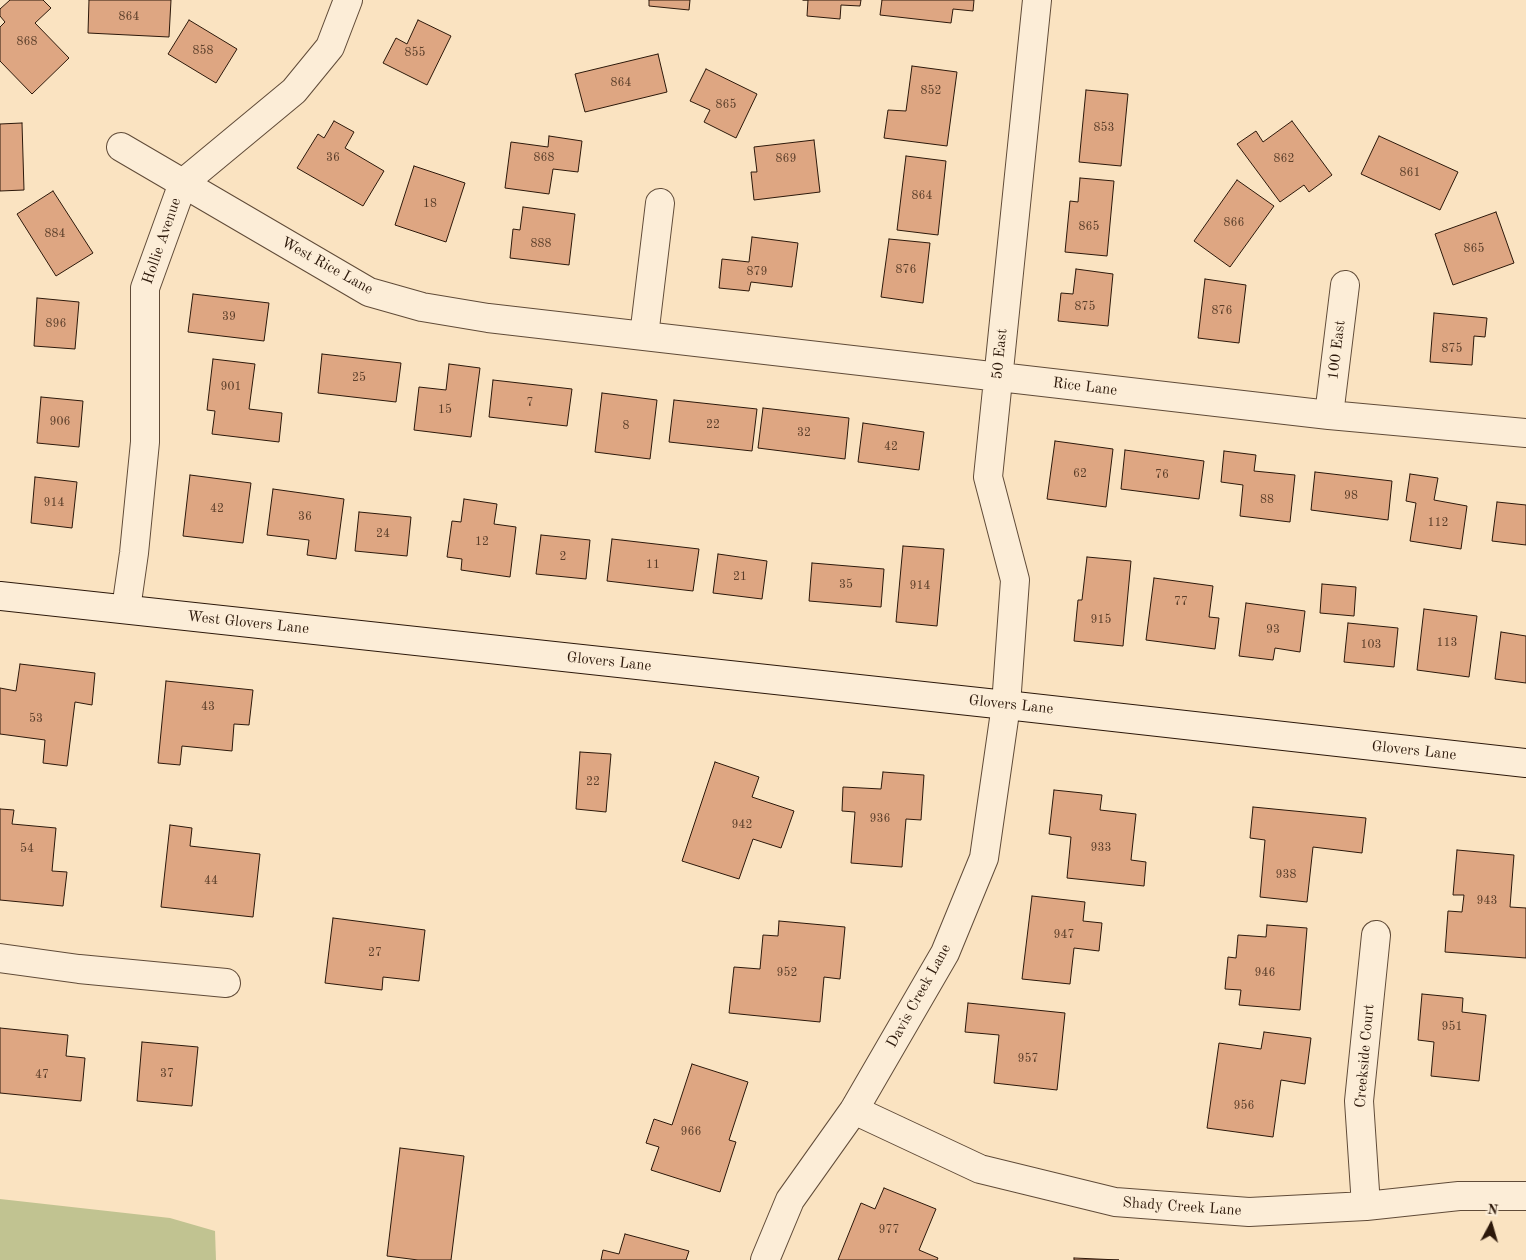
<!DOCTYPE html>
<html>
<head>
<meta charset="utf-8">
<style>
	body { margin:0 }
	#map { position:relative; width:1526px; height:1260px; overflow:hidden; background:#fae3c1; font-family:"Old Standard TT",serif }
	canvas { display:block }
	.north { position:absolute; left:1466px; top:1200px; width:50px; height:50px; -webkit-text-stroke:4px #fcedd7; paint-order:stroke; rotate:6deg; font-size:14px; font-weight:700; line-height:20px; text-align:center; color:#2c180a }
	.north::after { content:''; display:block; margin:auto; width:18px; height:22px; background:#2c180a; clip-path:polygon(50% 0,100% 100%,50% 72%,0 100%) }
</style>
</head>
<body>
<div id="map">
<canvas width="1526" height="1260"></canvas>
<div class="north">N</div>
</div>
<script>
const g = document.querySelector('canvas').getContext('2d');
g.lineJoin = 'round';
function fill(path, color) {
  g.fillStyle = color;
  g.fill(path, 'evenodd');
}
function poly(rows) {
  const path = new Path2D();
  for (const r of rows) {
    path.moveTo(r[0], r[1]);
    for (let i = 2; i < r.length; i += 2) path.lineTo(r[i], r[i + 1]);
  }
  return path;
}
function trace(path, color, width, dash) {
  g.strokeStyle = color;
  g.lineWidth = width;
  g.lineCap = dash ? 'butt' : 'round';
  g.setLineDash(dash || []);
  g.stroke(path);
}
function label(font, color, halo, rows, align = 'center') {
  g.font = font + ' "Old Standard TT",serif';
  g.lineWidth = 5;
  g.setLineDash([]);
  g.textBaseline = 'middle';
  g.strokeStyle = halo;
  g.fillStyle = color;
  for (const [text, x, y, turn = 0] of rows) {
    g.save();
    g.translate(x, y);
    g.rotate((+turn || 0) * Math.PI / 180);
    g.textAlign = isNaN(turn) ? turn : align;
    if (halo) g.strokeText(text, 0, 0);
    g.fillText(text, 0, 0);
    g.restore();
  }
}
fill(poly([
	[0,1199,170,1218,215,1231,216,1260,0,1260]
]), '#c1c391');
const building = poly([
	[10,0,43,0,51,8,35,23,69,58,32,94,0,61,0,27,5,22,0,16,0,9,10,0],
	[89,0,171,0,169,37,88,33,89,0],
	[649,0,690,0,689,10,649,6,649,0],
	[803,0,861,0,860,6,841,5,840,19,807,16,808,0,803,0],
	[882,0,974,0,973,11,953,9,951,23,880,15,882,0],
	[189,20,237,49,216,83,168,54,189,20],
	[418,20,451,36,427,85,383,63,396,38,407,44,418,20],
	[658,54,667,92,585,112,575,74,658,54],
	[912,66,957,72,947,146,884,138,888,110,906,111,912,66],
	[706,69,757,94,736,138,704,122,710,110,690,101,706,69],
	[1086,90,1128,94,1121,166,1079,162,1086,90],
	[334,121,354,132,345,148,384,171,363,206,297,168,318,134,324,138,334,121],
	[1292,121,1332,175,1309,192,1304,185,1280,202,1237,144,1256,131,1263,142,1292,121],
	[22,123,24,190,0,191,0,124,22,123],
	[549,136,582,141,578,172,553,169,549,194,505,188,511,142,548,147,549,136],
	[1379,136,1458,172,1440,210,1361,174,1379,136],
	[814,140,820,192,754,200,751,172,757,172,754,147,814,140],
	[906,156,946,161,938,235,897,230,906,156],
	[414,166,465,183,446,242,395,225,414,166],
	[1080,178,1114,181,1107,256,1065,252,1070,201,1078,202,1080,178],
	[1237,180,1274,206,1230,267,1194,241,1237,180],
	[53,191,93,253,56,276,17,214,53,191],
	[523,207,575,214,569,265,510,258,513,229,520,230,523,207],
	[1496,212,1514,263,1453,285,1435,234,1496,212],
	[752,237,798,243,792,287,751,282,749,291,719,288,722,259,749,262,752,237],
	[889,239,930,243,923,303,881,297,889,239],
	[1076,269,1113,274,1108,326,1058,321,1061,293,1073,294,1076,269],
	[1205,279,1246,285,1239,343,1198,338,1205,279],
	[193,294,269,303,264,341,188,332,193,294],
	[37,298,79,302,75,349,34,346,37,298],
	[1434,313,1487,318,1485,337,1474,336,1472,365,1430,362,1434,313],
	[322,354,401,363,396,402,318,393,322,354],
	[213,359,255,364,249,409,282,413,279,442,212,434,215,411,207,410,213,359],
	[449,364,480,368,471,437,414,430,419,387,446,390,449,364],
	[493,380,572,389,567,426,489,417,493,380],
	[602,393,657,400,650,459,595,452,602,393],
	[41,397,83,401,79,447,37,443,41,397],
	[674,400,757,409,752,451,669,442,674,400],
	[763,408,849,418,845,459,758,448,763,408],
	[863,423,924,432,919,470,858,462,863,423],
	[1055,441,1113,449,1106,507,1047,499,1055,441],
	[1125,450,1204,461,1199,499,1121,489,1125,450],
	[1224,451,1256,455,1254,471,1295,475,1290,522,1240,516,1243,485,1221,482,1224,451],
	[1315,472,1392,481,1388,520,1311,510,1315,472],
	[1410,474,1438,478,1434,500,1467,506,1461,549,1410,541,1416,503,1406,501,1410,474],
	[190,475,251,483,243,543,183,536,190,475],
	[35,477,77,482,72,528,31,523,35,477],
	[273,489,344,499,336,559,307,555,309,540,267,535,273,489],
	[464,499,497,504,494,524,516,527,510,577,461,570,462,559,447,557,452,521,461,522,464,499],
	[1497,502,1526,505,1526,545,1492,541,1497,502],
	[359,512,411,517,407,556,355,551,359,512],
	[541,535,590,540,586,579,536,574,541,535],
	[612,539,699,549,693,591,607,581,612,539],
	[903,546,944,549,937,626,896,622,903,546],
	[718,554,767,561,762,599,713,593,718,554],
	[1087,557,1131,561,1123,646,1074,641,1078,600,1082,600,1087,557],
	[812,563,884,569,881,607,809,601,812,563],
	[1154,578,1213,586,1209,617,1219,618,1215,649,1146,640,1154,578],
	[1322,584,1356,587,1354,616,1320,613,1322,584],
	[1246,603,1305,611,1300,652,1275,648,1273,660,1239,656,1246,603],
	[1424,609,1477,616,1469,677,1417,670,1424,609],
	[1348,623,1398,628,1394,667,1344,662,1348,623],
	[1501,632,1526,636,1526,683,1495,679,1501,632],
	[20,664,95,673,92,705,75,702,67,766,43,763,45,740,0,734,0,688,16,691,20,664],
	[166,681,253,690,249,725,234,724,232,751,182,746,180,765,158,763,166,681],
	[580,752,611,754,606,812,576,809,580,752],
	[715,762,759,777,752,797,794,811,781,848,753,839,739,879,682,861,715,762],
	[883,772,924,775,921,820,906,819,902,867,851,863,855,812,842,811,843,787,881,789,883,772],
	[1054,790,1102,795,1100,810,1136,814,1131,860,1146,862,1144,886,1067,878,1071,837,1049,834,1054,790],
	[1253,807,1366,818,1362,853,1313,847,1307,902,1260,897,1265,840,1250,838,1253,807],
	[0,809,14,810,12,824,56,828,52,871,67,872,63,906,0,900,0,809],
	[170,825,192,828,190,846,260,854,253,917,161,907,170,825],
	[1457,850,1514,855,1510,907,1526,908,1526,958,1445,952,1448,911,1462,912,1464,895,1453,895,1457,850],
	[1032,896,1085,902,1083,921,1102,923,1099,951,1074,948,1070,984,1022,979,1032,896],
	[333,918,425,930,419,981,383,977,382,990,325,983,333,918],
	[779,921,845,927,840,979,824,977,820,1022,729,1013,734,967,760,969,763,935,778,936,779,921],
	[1267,925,1307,928,1300,1010,1239,1005,1241,990,1225,989,1228,957,1236,958,1238,935,1266,937,1267,925],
	[1422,994,1463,998,1462,1012,1486,1015,1479,1081,1431,1076,1434,1042,1418,1040,1422,994],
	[968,1003,1065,1013,1057,1090,994,1083,999,1035,965,1032,968,1003],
	[0,1028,68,1035,66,1056,85,1058,81,1101,0,1093,0,1028],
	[1264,1032,1311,1038,1305,1084,1281,1080,1273,1137,1207,1128,1219,1043,1261,1049,1264,1032],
	[142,1042,198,1047,192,1106,137,1101,142,1042],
	[692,1064,748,1082,729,1140,736,1142,720,1192,651,1170,659,1147,646,1143,654,1119,672,1125,692,1064],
	[400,1148,464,1156,451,1260,418,1260,387,1256,400,1148],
	[884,1188,936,1209,919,1250,938,1258,937,1260,838,1260,861,1203,875,1209,884,1188],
	[625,1234,689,1251,686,1260,601,1260,603,1250,619,1254,625,1234],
	[1074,1258,1119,1260,1074,1260,1074,1258]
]);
fill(building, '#dea682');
trace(building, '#2c180a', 1);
const street = poly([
	[121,147,369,292,422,307,488,318,1329,415,1526,433],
	[644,336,660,203],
	[1329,415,1345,285],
	[126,609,134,553,145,442,145,288,183,183,294,91,330,47,348,0],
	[0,958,79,969,226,983],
	[854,1110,980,1169,1115,1202,1249,1212,1366,1206,1459,1196,1526,1196],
	[1366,1206,1359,1101,1376,935],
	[765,1260,790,1200,854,1110,945,953,984,858,1006,705,1015,580,988,477,1037,0]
]);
const secondary = poly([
	[0,596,1006,705,1526,763]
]);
trace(street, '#604b38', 30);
trace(secondary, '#2c180a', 30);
trace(street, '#fcedd7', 28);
trace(secondary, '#fcedd7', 28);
label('12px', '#583c28', null, [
	["864",129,17],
	["868",27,42],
	["858",203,51],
	["855",415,53],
	["864",621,83],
	["852",931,91],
	["865",726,105],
	["853",1104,128],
	["36",333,158],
	["868",544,158],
	["869",786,159],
	["862",1284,159],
	["861",1410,173],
	["864",922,196],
	["18",430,204],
	["866",1234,223],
	["865",1089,227],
	["884",55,234],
	["888",541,244],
	["865",1474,249],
	["876",906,270],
	["879",757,272],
	["875",1085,307],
	["876",1222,311],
	["39",229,317],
	["896",56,324],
	["875",1452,349],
	["25",359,378],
	["901",231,387],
	["7",530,403],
	["15",445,410],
	["906",60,422],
	["22",713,425],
	["8",626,426],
	["32",804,433],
	["42",891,447],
	["62",1080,474],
	["76",1162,475],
	["98",1351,496],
	["88",1267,500],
	["914",54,503],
	["42",217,509],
	["36",305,517],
	["112",1438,523],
	["24",383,534],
	["12",482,542],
	["2",563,557],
	["11",653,565],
	["21",740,577],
	["35",846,585],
	["914",920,586],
	["77",1181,602],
	["915",1101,620],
	["93",1273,630],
	["113",1447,643],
	["103",1371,645],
	["43",208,707],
	["53",36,719],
	["22",593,782],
	["936",880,819],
	["942",742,825],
	["933",1101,848],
	["54",27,849],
	["938",1286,875],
	["44",211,881],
	["943",1487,901],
	["947",1064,935],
	["27",375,953],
	["952",787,973],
	["946",1265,973],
	["951",1452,1027],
	["957",1028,1059],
	["37",167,1074],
	["47",42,1075],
	["956",1244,1106],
	["966",691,1132],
	["977",889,1230]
]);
label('15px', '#2c180a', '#fcedd7', [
	["Hollie Avenue",162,241,-71],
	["West Rice Lane",327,266,29],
	["100 East",1337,350,-83],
	["50 East",1000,354,-84],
	["Rice Lane",1085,387,7],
	["West Glovers Lane",248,623,6],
	["Glovers Lane",609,662,6],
	["Glovers Lane",1011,705,6],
	["Glovers Lane",1414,751,6],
	["Davis Creek Lane",919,996,-61],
	["Creekside Court",1365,1056,-85],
	["Shady Creek Lane",1182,1207,4]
]);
</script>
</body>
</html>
